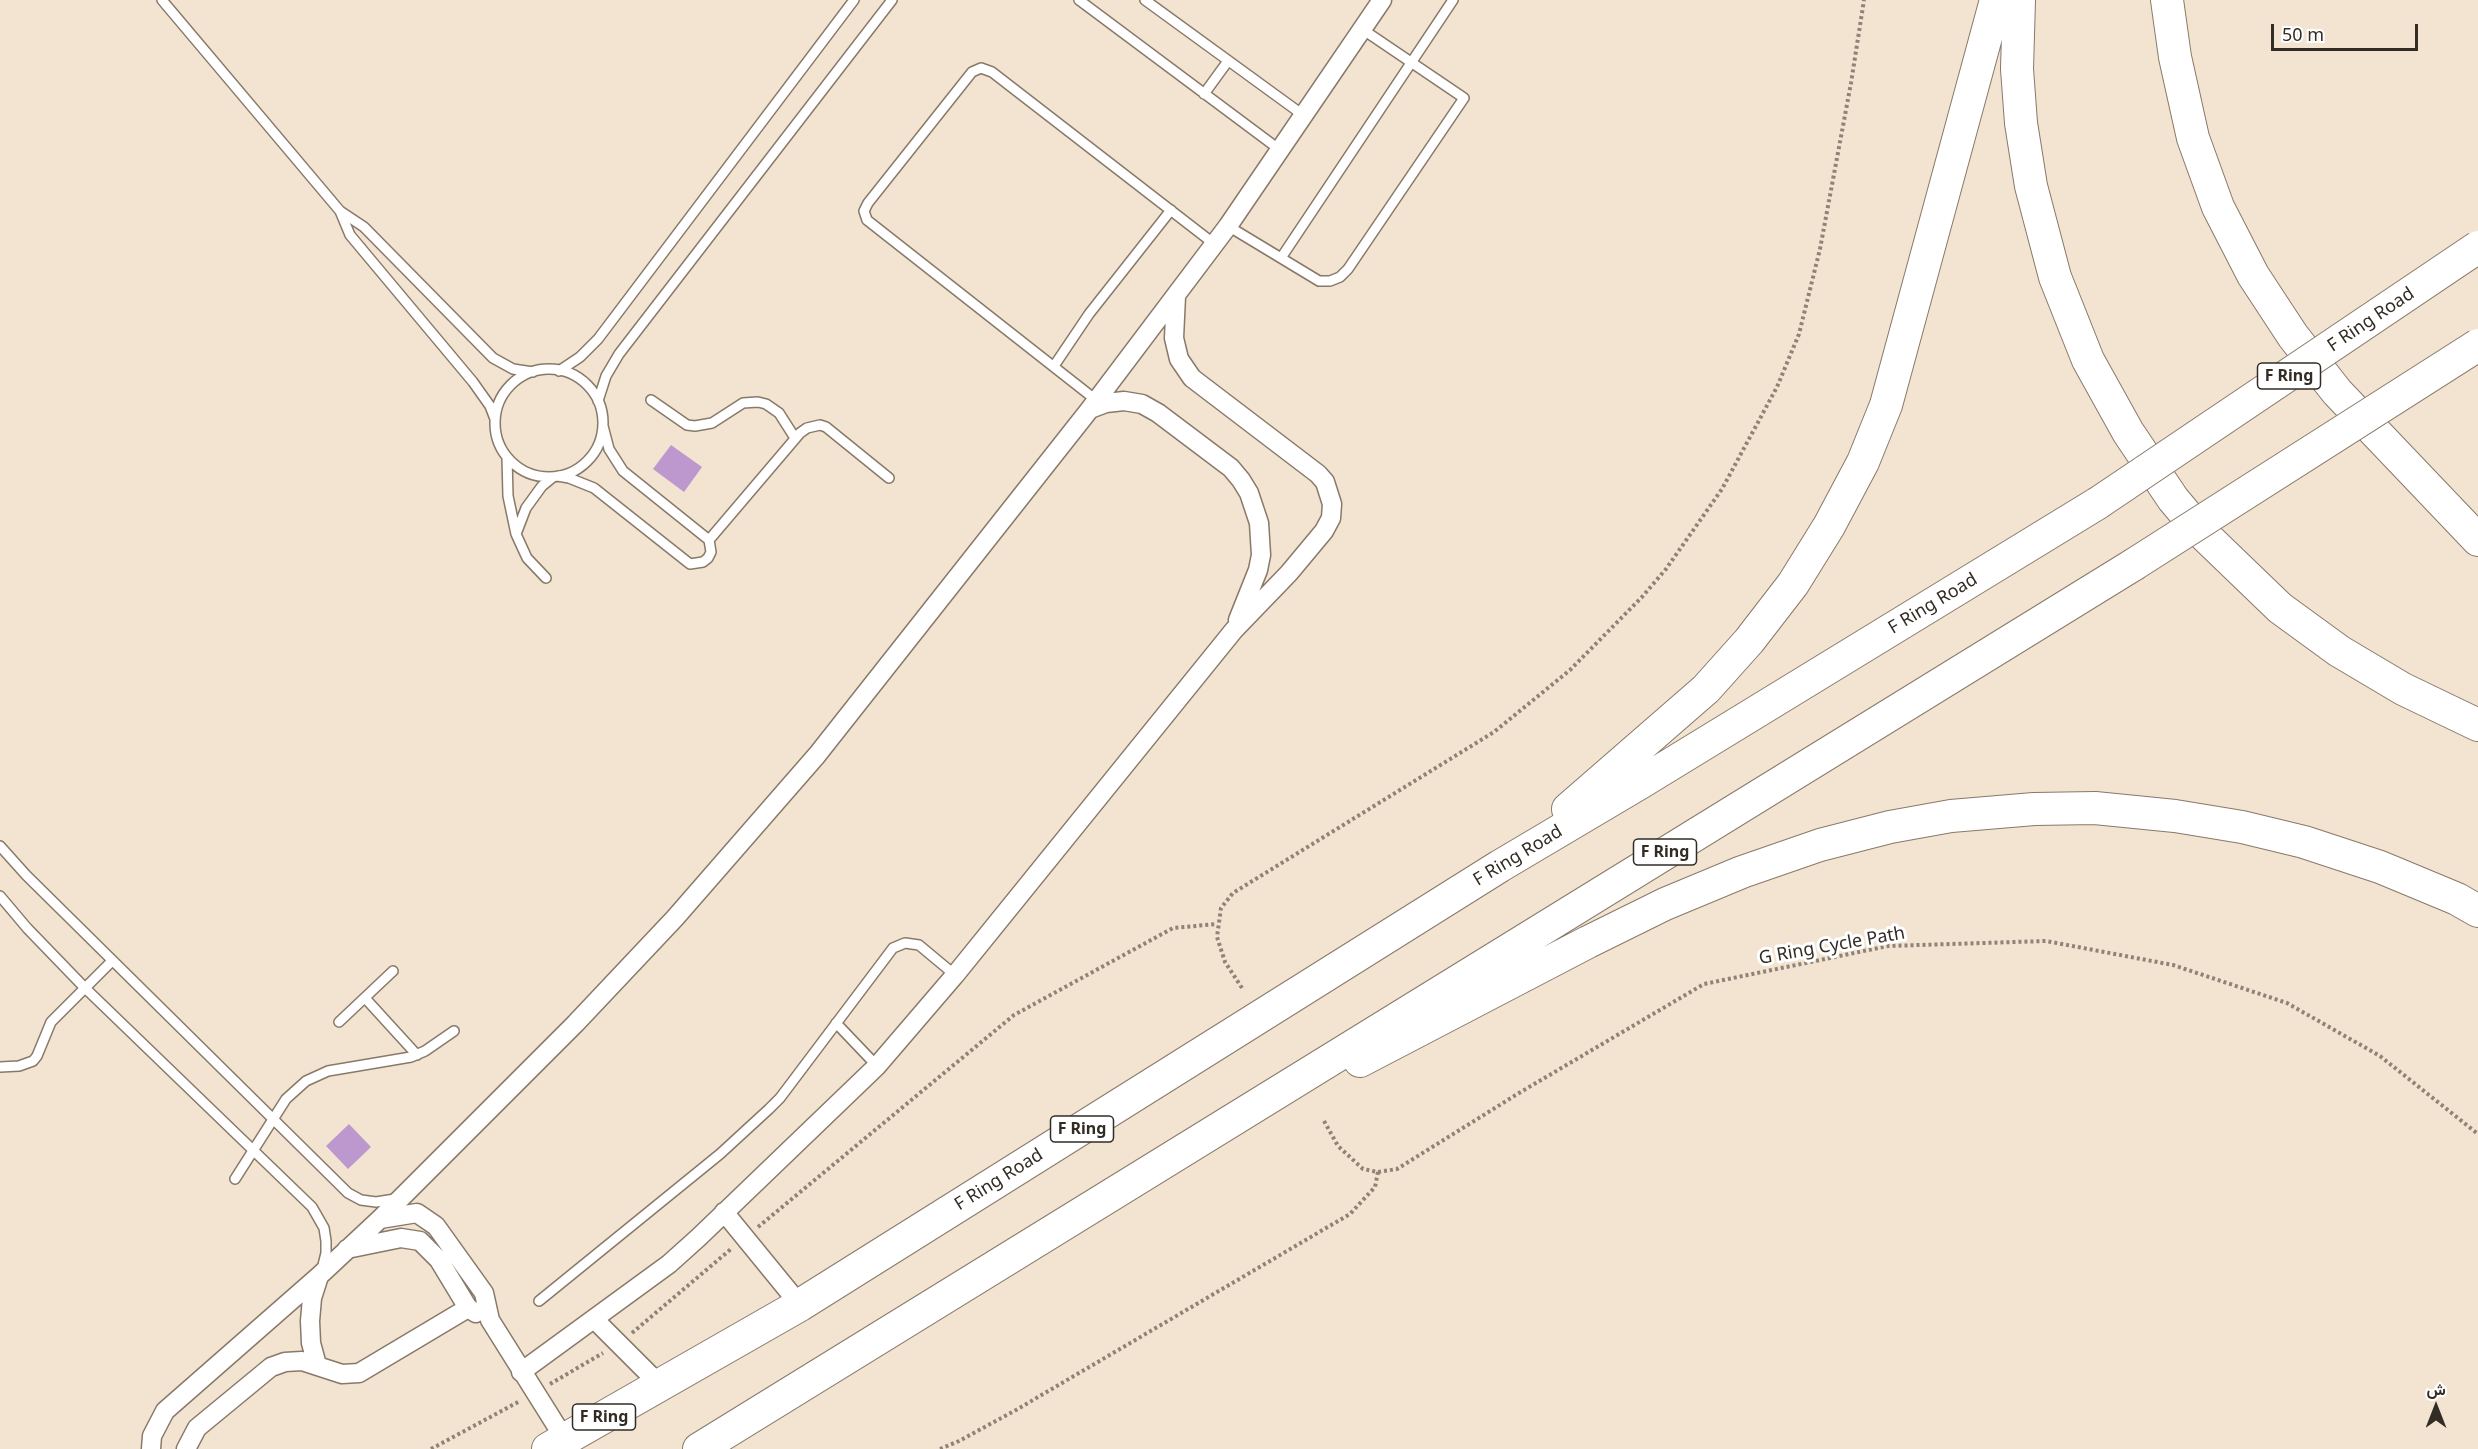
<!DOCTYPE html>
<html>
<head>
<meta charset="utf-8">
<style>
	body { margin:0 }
	#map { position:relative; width:2478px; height:1449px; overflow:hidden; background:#f3e3d1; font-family:"Noto Sans",Vazirmatn,sans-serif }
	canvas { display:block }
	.north { position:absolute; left:2406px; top:1377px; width:60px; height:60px; -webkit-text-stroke:4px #fff; paint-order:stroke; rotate:0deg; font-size:16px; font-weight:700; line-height:24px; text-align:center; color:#322c25 }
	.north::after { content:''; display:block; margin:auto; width:21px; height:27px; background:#322c25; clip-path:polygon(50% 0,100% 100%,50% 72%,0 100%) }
	.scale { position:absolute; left:2271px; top:24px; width:147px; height:27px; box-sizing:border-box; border:3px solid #322c25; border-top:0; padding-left:8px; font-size:18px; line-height:21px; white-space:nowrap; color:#322c25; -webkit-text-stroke:4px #fff; paint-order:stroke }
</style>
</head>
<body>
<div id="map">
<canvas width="2478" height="1449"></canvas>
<div class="north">ش</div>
<div class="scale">50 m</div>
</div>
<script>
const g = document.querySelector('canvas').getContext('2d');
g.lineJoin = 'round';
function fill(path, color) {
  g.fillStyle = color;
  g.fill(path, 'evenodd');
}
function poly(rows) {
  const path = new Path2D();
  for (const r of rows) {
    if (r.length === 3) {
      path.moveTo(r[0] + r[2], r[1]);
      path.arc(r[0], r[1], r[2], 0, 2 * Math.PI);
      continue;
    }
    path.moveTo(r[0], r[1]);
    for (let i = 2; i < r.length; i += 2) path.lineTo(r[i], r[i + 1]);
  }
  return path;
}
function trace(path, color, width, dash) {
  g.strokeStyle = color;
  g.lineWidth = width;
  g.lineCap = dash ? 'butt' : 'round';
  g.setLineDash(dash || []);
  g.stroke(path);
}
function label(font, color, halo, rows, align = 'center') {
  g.font = font + ' "Noto Sans",sans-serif';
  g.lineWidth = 6;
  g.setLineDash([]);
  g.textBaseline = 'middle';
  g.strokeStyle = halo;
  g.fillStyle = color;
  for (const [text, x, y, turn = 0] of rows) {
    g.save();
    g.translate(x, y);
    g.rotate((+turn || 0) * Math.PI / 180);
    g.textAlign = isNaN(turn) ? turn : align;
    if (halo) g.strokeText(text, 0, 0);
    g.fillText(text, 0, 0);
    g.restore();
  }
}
fill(poly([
	[671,445,702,467,684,492,653,469],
	[349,1124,371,1147,348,1169,326,1146]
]), '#bd98cf');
const lane = poly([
	[162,0,340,211,364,227,493,358,513,369,533,372],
	[1079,0,1280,150],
	[1145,0,1303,115],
	[1204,94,1228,61],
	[340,211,350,235,473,382,490,406,495,419],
	[1228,226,1319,281,1330,281,1340,277,1348,269,1464,98,1362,29],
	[1281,258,1453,0],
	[1054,366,1089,314,1171,210],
	[549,423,54],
	[559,371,580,357,598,339,854,0],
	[651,400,687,425,695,426,712,423,743,403,758,402,766,404,779,413,795,438],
	[1096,400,867,220,864,211,868,203,972,72,981,68,992,72,1213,243],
	[598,401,606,376,619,354,892,0],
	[507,457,508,496,516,534,527,558,546,578],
	[558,476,569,478,594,488,690,564,703,562,708,558,711,552,709,540,623,471,609,449,603,426],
	[516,534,526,508,542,486,553,477],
	[709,540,800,433,807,428,820,425,826,427,889,478],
	[0,846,26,875,348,1193,361,1200,376,1202,395,1199],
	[0,896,27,928,84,987,312,1207,324,1228,326,1241,326,1253,322,1269],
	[365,998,417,1055],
	[339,1022,393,971],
	[836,1023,877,1066],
	[0,1067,19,1066,33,1061,37,1056,51,1022,112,961],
	[235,1179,286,1099,306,1081,328,1071,411,1057,425,1051,454,1031],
	[539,1301,720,1154,769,1109,780,1098,893,948,905,943,919,945,955,975]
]);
const street = poly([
	[1090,409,1106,403,1124,401,1142,404,1158,413,1231,468,1241,480,1249,493,1259,523,1261,555,1258,570,1238,620],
	[724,1212,800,1305],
	[380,1219,417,1213,436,1226,484,1293,490,1320,564,1438],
	[347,1249,401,1238,420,1241,439,1260,468,1308,476,1313],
	[595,1320,661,1386],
	[317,1365,311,1343,310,1321,312,1298,319,1276],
	[521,1372,669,1264,698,1238,877,1066,955,975,1234,630,1289,573,1324,531,1331,518,1332,504,1325,482,1318,474,1192,378,1179,359,1174,338,1176,296],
	[151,1449,152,1436,165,1411,319,1276,380,1219,575,1024,675,918,817,755,1090,409,1228,226,1382,0],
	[186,1449,197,1428,271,1367,285,1362,302,1361,342,1374,359,1373,468,1308]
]);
const highway = poly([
	[2019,0,2017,69,2021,123,2031,186,2055,277,2088,360,2128,432,2173,499,2199,530,2280,608,2339,651,2403,689,2478,725],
	[2167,0,2175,57,2193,138,2218,207,2253,275,2293,336,2337,392,2478,540],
	[1568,809,1706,689,1749,641,1793,584,1829,526,1863,462,1886,405,1996,0],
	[1360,1061,1588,942,1665,904,1742,872,1820,845,1890,827,1951,816,2034,809,2095,808,2175,816,2242,827,2304,842,2380,867,2457,899,2478,911],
	[548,1449,800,1305,1500,866,1640,783,2098,503],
	[699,1449,2133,565]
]);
trace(lane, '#887969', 12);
trace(street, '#887969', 21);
trace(highway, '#887969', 34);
trace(poly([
	[1242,988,1225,962,1217,937,1221,908,1233,893,1494,732,1570,670,1642,597,1666,569,1722,489,1777,387,1799,334,1820,249,1851,83,1864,0],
	[1324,1121,1338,1146,1363,1169,1378,1172,1397,1169,1519,1093,1704,984,1888,946,2046,941,2173,965,2287,1003,2380,1056,2478,1134],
	[758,1227,1014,1015,1173,928,1217,924],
	[632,1333,731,1249],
	[550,1384,603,1353],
	[431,1449,520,1401],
	[940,1449,959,1441,1016,1410,1350,1214,1375,1187,1378,1172]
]), '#8e8377', 4, [3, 3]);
trace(lane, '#fff', 9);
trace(street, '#fff', 18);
trace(highway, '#fff', 32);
const highwayBridge = poly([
	[2098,503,2478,247],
	[2133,565,2478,345]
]);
trace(highwayBridge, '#887969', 34, []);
trace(highwayBridge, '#fff', 32);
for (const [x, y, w] of [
	[2289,376,63],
	[1665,852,63],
	[1082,1129,63],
	[604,1417,63]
]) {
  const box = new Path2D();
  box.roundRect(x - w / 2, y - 13, w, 26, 4.5);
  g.fillStyle = '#fff';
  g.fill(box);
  trace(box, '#322c25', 1.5);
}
label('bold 16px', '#322c25', null, [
	["F Ring",2289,376],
	["F Ring",1665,852],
	["F Ring",1082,1129],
	["F Ring",604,1417]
]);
label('18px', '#322c25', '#fff', [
	["F Ring Road",2371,320,-34],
	["F Ring Road",1933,604,-31],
	["F Ring Road",1518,856,-31],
	["G Ring Cycle Path",1832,946,-10],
	["F Ring Road",999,1180,-32]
]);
</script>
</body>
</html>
